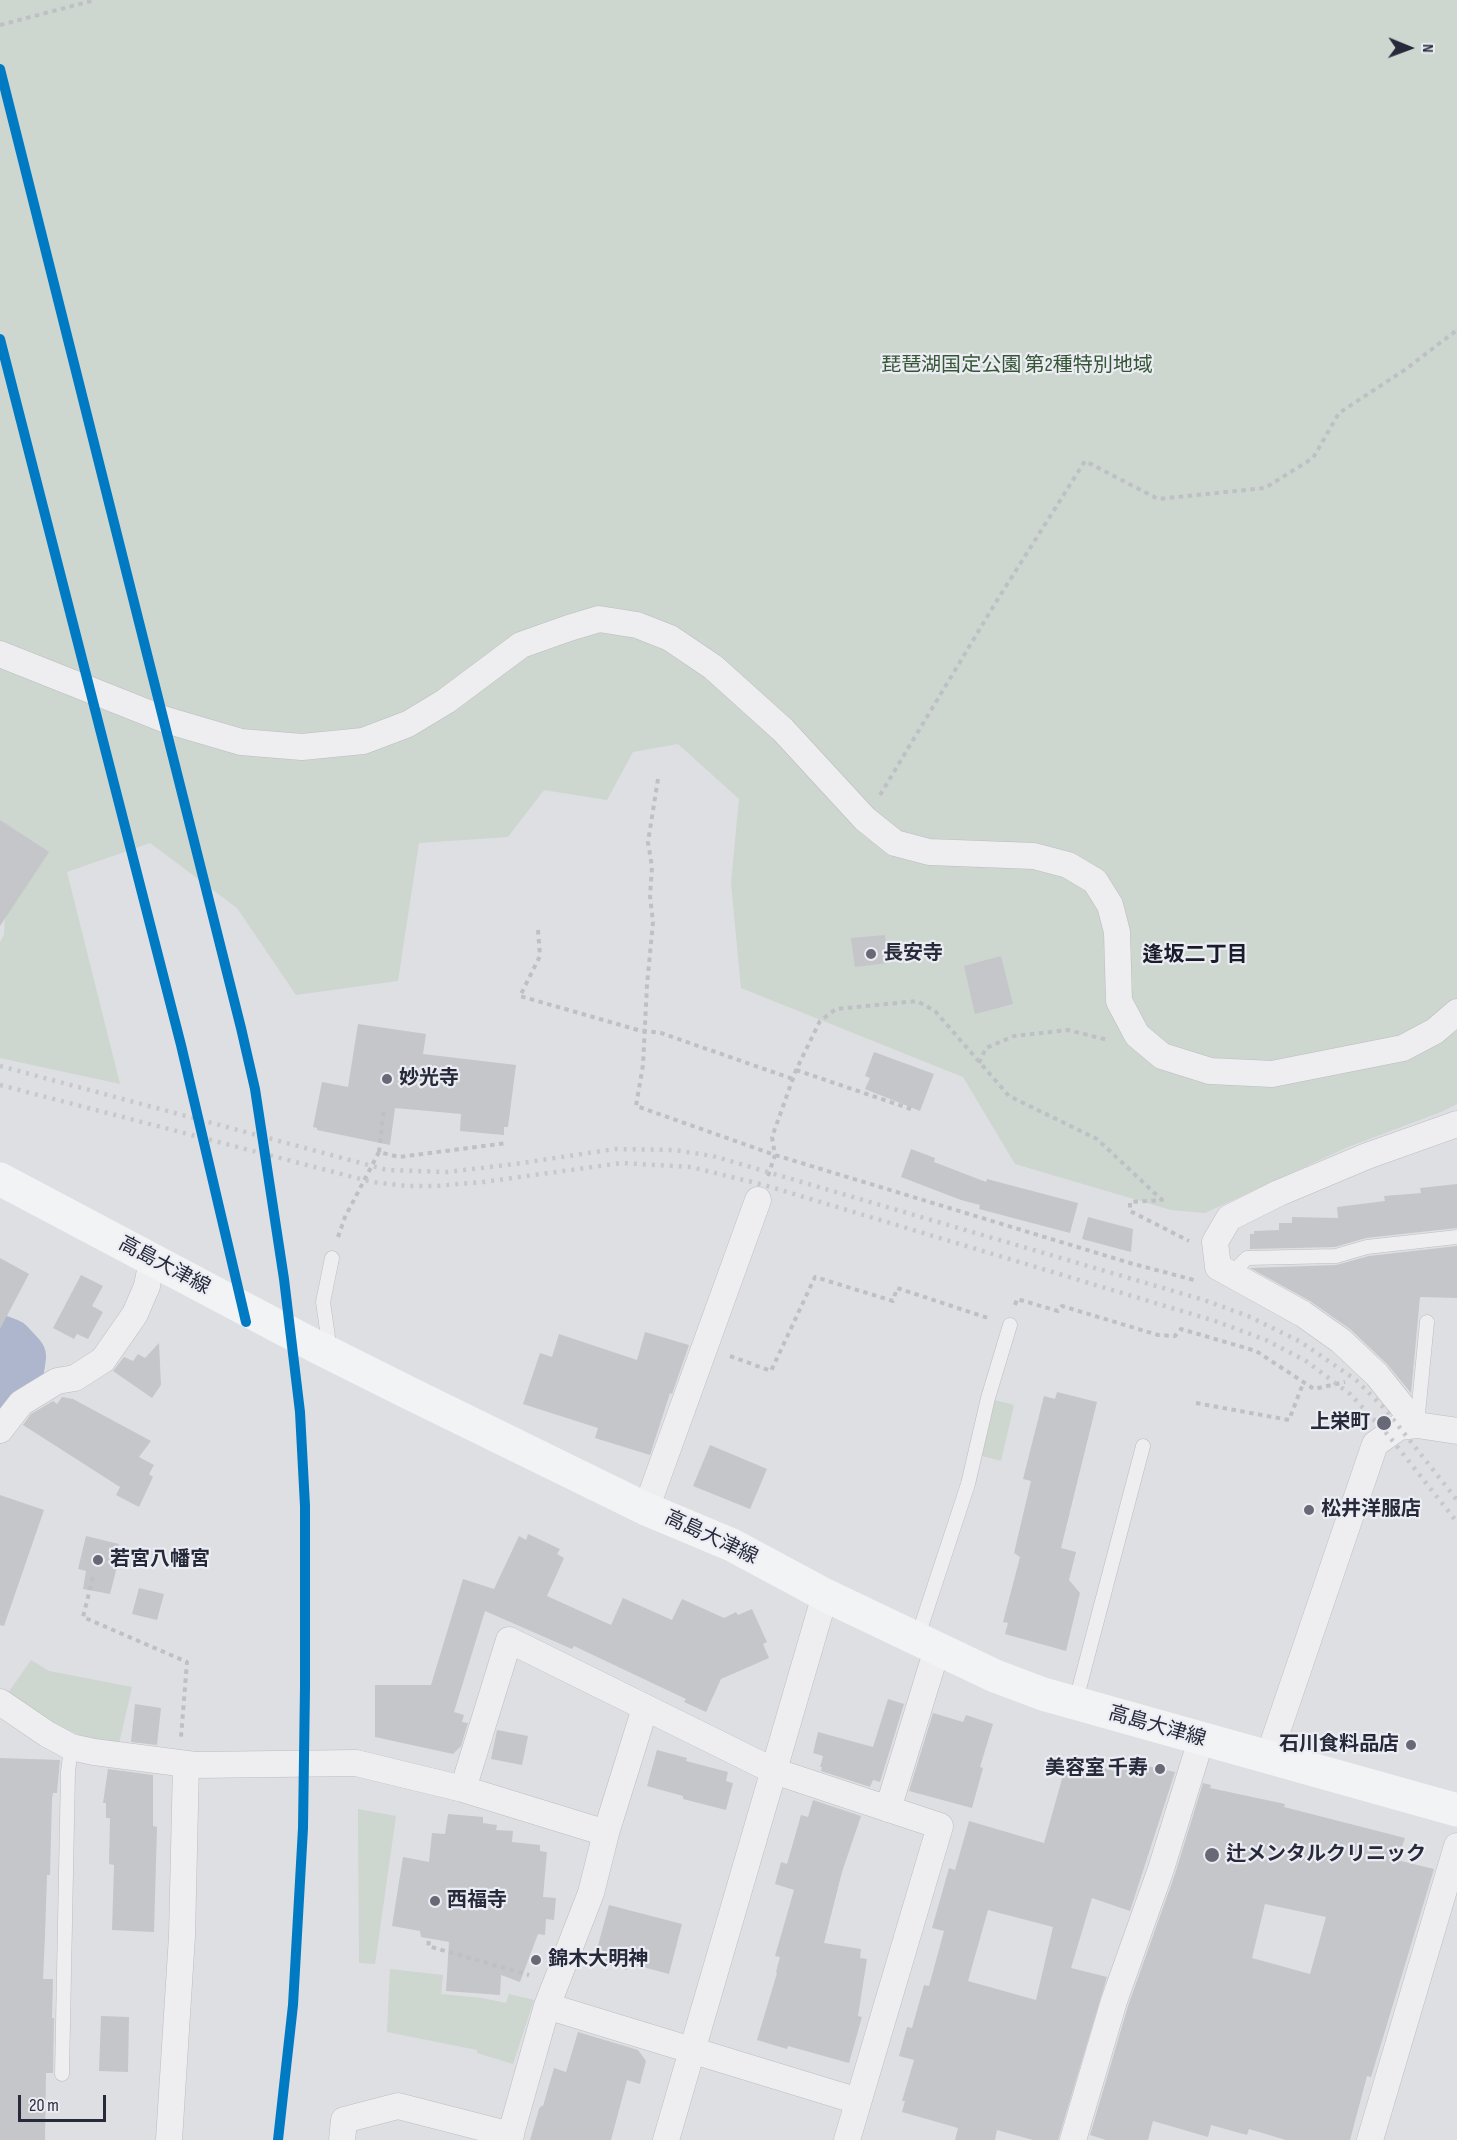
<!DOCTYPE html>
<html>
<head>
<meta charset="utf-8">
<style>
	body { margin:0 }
	#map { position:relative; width:1457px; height:2140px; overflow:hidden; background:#dedfe3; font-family:"Sofia Sans Condensed",sans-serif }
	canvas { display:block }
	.north { position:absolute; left:1379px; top:18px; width:60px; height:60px; -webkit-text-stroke:4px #ebedf3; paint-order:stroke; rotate:91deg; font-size:16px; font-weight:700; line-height:24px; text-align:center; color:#272a3b }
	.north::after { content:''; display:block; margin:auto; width:21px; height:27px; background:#272a3b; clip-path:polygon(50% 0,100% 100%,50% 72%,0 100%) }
	.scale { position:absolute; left:18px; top:2095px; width:88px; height:27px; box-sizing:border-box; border:3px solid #272a3b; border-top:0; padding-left:8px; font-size:18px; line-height:21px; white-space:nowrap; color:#272a3b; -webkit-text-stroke:4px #ebedf3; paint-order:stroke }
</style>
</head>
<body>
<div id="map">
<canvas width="1457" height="2140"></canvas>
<div class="north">N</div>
<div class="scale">20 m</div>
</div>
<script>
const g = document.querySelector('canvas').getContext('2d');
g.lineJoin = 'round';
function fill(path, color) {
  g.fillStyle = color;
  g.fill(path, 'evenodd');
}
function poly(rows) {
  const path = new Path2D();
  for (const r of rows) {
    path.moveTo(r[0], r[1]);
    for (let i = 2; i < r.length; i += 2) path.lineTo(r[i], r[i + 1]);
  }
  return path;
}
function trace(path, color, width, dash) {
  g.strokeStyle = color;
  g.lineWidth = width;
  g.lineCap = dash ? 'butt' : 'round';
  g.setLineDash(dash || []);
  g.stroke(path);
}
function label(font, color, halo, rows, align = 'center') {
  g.font = font + ' "Sofia Sans Condensed","Noto Sans JP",sans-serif';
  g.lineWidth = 4.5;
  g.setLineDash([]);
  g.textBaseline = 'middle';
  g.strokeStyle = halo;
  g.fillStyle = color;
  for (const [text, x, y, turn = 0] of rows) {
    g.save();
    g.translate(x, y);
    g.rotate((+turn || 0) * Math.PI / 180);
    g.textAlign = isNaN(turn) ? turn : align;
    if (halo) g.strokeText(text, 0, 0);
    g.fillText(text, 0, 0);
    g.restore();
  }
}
fill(poly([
	[0,0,1457,0,1457,1104,1441,1112,1348,1147,1205,1213,1171,1210,1015,1164,963,1077,741,988,731,883,739,799,678,744,633,752,607,800,544,790,508,837,419,843,398,981,296,995,237,908,150,843,67,872,120,1084,0,1058,0,942,4,935,8,852,0,847],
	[991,1399,1014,1405,1001,1461,978,1455],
	[31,1660,49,1671,132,1687,118,1748,99,1743,53,1724,8,1693],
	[358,1809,396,1816,375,1964,359,1963],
	[390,1969,443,1975,441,1994,482,1998,506,2003,509,1994,534,2000,513,2064,477,2053,477,2050,387,2032]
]), '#cdd6cf');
trace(poly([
	[0,1341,8,1344,20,1357,16,1384,0,1408]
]), '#aeb6cd', 52);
fill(poly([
	[0,820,49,852,0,926],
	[885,935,888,963,855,967,851,938],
	[1001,956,1013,1004,975,1014,964,966],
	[358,1024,426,1034,423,1054,516,1065,508,1127,504,1127,504,1135,460,1131,461,1114,395,1108,390,1145,317,1130,317,1128,313,1127,322,1082,348,1087],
	[874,1052,934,1074,920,1111,865,1089,870,1078,865,1076],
	[911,1149,935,1158,934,1162,986,1182,987,1179,1078,1203,1070,1233,979,1209,980,1205,961,1200,901,1177],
	[1457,1184,1457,1228,1366,1238,1335,1247,1250,1249,1250,1234,1254,1234,1254,1231,1279,1230,1279,1223,1292,1223,1292,1217,1338,1218,1337,1207,1385,1201,1384,1196,1421,1193,1420,1188],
	[1088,1217,1133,1229,1131,1252,1082,1239],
	[1457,1246,1457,1298,1420,1297,1411,1393,1387,1364,1350,1329,1310,1301,1250,1268,1336,1265,1369,1256],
	[0,1258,29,1274,0,1329],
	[81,1275,103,1286,92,1306,103,1312,88,1339,77,1334,74,1339,53,1328],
	[645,1332,689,1345,672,1394,670,1393,650,1455,595,1438,598,1428,523,1404,540,1353,552,1357,559,1334,637,1360],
	[159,1343,161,1385,152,1398,113,1371,124,1357,133,1361,138,1354,145,1358],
	[1057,1392,1097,1402,1061,1548,1076,1552,1069,1580,1080,1593,1066,1651,1005,1634,1008,1623,1003,1622,1020,1557,1014,1553,1031,1481,1023,1479,1044,1396,1055,1399],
	[62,1397,73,1399,151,1441,139,1457,154,1465,149,1474,153,1477,139,1507,116,1495,120,1487,23,1425,31,1414,53,1401,57,1404],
	[710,1445,767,1469,750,1509,693,1486],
	[0,1495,44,1510,4,1626,0,1625],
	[528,1534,560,1549,557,1554,564,1558,547,1596,611,1625,623,1598,672,1620,682,1599,724,1618,736,1612,738,1615,752,1609,767,1642,763,1644,769,1658,721,1679,706,1712,684,1702,686,1699,574,1646,572,1649,485,1611,454,1712,464,1715,462,1722,468,1723,461,1746,453,1754,375,1737,375,1685,431,1685,463,1579,494,1589,519,1536,526,1540],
	[86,1536,119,1544,116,1554,120,1555,110,1594,83,1589,86,1571,78,1569],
	[139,1588,164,1594,157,1620,132,1614],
	[888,1699,904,1704,880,1782,873,1780,870,1787,821,1771,822,1767,820,1767,823,1756,813,1753,818,1732,873,1747],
	[135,1704,161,1708,157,1745,131,1742],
	[933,1713,963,1722,966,1715,993,1724,980,1767,983,1768,972,1808,909,1791],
	[497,1730,528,1736,522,1765,491,1759],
	[657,1750,687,1758,686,1761,728,1772,726,1781,733,1783,726,1810,683,1799,683,1796,647,1786],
	[0,1758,60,1760,57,1793,53,1793,52,1799,50,1875,47,1875,45,1935,43,1979,53,1979,52,2018,54,2018,53,2073,46,2073,45,2140,0,2140],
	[1067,1761,1096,1764,1121,1774,1123,1761,1175,1772,1130,1911,1092,1898,1071,1968,1107,1977,1058,2140,1033,2140,997,2130,995,2140,955,2140,958,2128,902,2112,905,2101,902,2101,914,2060,899,2056,907,2027,912,2028,924,1985,929,1986,944,1931,932,1928,949,1868,955,1870,969,1821,1044,1843],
	[988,1910,1053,1927,1036,2000,968,1981],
	[108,1769,153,1775,153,1826,157,1827,154,1932,112,1930,114,1865,109,1864,110,1818,106,1818,106,1803,103,1803],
	[1203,1783,1211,1785,1210,1788,1285,1804,1284,1807,1405,1838,1397,1860,1434,1869,1371,2077,1367,2076,1350,2140,1286,2140,1249,2129,1247,2135,1211,2125,1208,2137,1153,2121,1148,2140,1106,2140,1090,2135,1128,2006,1175,1874],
	[1265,1904,1326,1917,1310,1974,1252,1958],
	[813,1800,861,1816,842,1872,824,1943,861,1949,860,1958,867,1959,858,2016,862,2017,849,2063,788,2046,787,2049,757,2040,777,1973,776,1972,780,1957,775,1956,794,1890,775,1884,781,1862,787,1864,801,1815,808,1817],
	[448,1814,483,1817,483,1823,497,1825,496,1830,513,1831,512,1842,540,1845,540,1851,547,1852,543,1897,556,1898,554,1920,546,1919,545,1935,538,1934,520,1982,501,1975,500,1995,446,1991,449,1942,421,1937,420,1931,392,1926,403,1857,429,1862,432,1833,445,1834],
	[609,1905,682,1924,669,1974,628,1963,627,1970,604,1964,607,1952,597,1949],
	[101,2016,129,2017,128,2072,99,2071],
	[578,2032,638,2050,646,2061,640,2084,627,2080,611,2140,530,2140,539,2109,541,2106,543,2106,554,2068,566,2072]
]), '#c4c6ca');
const lane = poly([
	[1231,1274,1247,1258,1336,1256,1367,1247,1457,1237],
	[330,1351,323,1302,332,1258],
	[1417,1424,1427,1322],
	[917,1639,968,1484,988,1398,1010,1325],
	[1075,1704,1143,1446],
	[62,2074,68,1772,71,1747]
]);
const street = poly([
	[0,654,166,720,241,742,302,747,363,741,408,724,446,701,521,645,569,628,599,619,637,625,670,638,713,667,783,730,865,819,895,843,929,852,1034,856,1068,865,1095,881,1110,905,1117,932,1119,1001,1137,1035,1162,1056,1210,1071,1272,1074,1403,1048,1435,1031,1457,1012],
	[1417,1425,1377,1375,1341,1341,1303,1314,1218,1267,1215,1242,1229,1218,1279,1193,1367,1156,1457,1124],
	[0,1430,21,1403,57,1381,75,1378,103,1360,135,1314,147,1286,152,1260],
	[646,1509,758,1200],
	[0,1702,47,1734,71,1747,94,1752,195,1765,356,1763,463,1789,606,1833],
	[1268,1758,1375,1444,1399,1427,1417,1425,1457,1431],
	[463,1789,509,1640,774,1771,940,1826,847,2140],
	[888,1809,937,1649],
	[547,2006,858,2101],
	[169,2140,182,1936,186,1764],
	[342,2140,344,2120,398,2106,511,2135],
	[509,2140,547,2006,591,1893,606,1833,645,1708],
	[666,2140,825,1595],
	[1073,2140,1114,2001,1161,1869,1201,1740],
	[1370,2140,1457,1846]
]);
trace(lane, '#bcbdc1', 15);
trace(street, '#bcbdc1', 27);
trace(poly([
	[0,25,95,0],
	[658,779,648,842,652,867,650,896,653,922,647,985,643,1065,636,1106,775,1155,1130,1263,1194,1280],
	[880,795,996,602,1085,461,1158,499,1265,488,1313,458,1339,413,1406,369,1457,330],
	[538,930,540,956,520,996,638,1030,661,1033,793,1079],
	[979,1063,986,1048,1014,1036,1068,1030,1108,1040],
	[796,1070,911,1109],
	[379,1152,384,1107],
	[768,1176,775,1155,772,1137,796,1070,820,1021,836,1009,917,1001,935,1011,1009,1096,1097,1139,1162,1200,1130,1202,1130,1211,1189,1241],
	[338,1237,345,1217,379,1152,399,1157,507,1143],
	[1015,1305,1017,1299,1058,1311,1062,1306,1158,1335,1175,1336,1181,1329,1256,1351,1314,1389,1345,1382],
	[730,1356,771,1371,815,1277,893,1301,897,1288,991,1319],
	[1196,1403,1289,1420,1304,1381],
	[93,1577,83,1617,187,1662,181,1737],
	[429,1941,428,1946,529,1975]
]), '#bfc0c5', 4, [4.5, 4.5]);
trace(lane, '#eeeef0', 14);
trace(street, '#eeeef0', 26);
trace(poly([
	[0,1179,315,1346,407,1392,646,1509,732,1545,825,1595,995,1676,1043,1694,1457,1810]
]), '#f2f3f4', 33);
trace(poly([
	[0,1066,387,1170,447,1172,515,1164,615,1149,674,1150,713,1156,1204,1300,1248,1316,1301,1342,1356,1380,1385,1409,1457,1500],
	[0,1085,372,1182,407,1186,436,1186,483,1182,622,1163,691,1167,764,1185,1215,1321,1266,1340,1306,1361,1350,1394,1388,1435,1457,1522]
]), '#c7c8cb', 4.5, [3, 6]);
trace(poly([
	[0,69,241,1028,255,1089,284,1279,300,1412,305,1506,305,1687,303,1828,293,2005,278,2140],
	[0,339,181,1045,246,1322]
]), '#007ac2', 10);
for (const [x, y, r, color] of [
	[871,954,6,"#676976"],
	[387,1079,6,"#676976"],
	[1384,1423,8,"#676976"],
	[1309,1510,6,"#676976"],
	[98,1560,6,"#676976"],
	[1411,1745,6,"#676976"],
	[1160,1769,6,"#676976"],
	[1212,1855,8,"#676976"],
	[435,1901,6,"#676976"],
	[536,1960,6,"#676976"]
]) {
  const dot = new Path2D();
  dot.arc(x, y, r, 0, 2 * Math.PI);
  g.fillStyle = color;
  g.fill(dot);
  trace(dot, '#ebedf3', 2);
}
label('20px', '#355536', '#ebedf3', [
	["琵琶湖国定公園 第2種特別地域",1017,366]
]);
label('bold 20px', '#272a3b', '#ebedf3', [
	["長安寺",883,954],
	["妙光寺",399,1079],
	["上栄町",1370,1423,"right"],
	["松井洋服店",1321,1510],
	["若宮八幡宮",110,1560],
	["石川食料品店",1399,1745,"right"],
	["美容室 千寿",1148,1769,"right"],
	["辻メンタルクリニック",1226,1855],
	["西福寺",447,1901],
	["錦木大明神",548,1960]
], 'left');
label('20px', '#272a3b', '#ebedf3', [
	["高島大津線",164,1266,28],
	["高島大津線",711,1538,25],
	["高島大津線",1157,1727,16]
]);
label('bold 21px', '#1a1c2b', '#ebedf3', [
	["逢坂二丁目",1195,956]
]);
</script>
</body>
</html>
